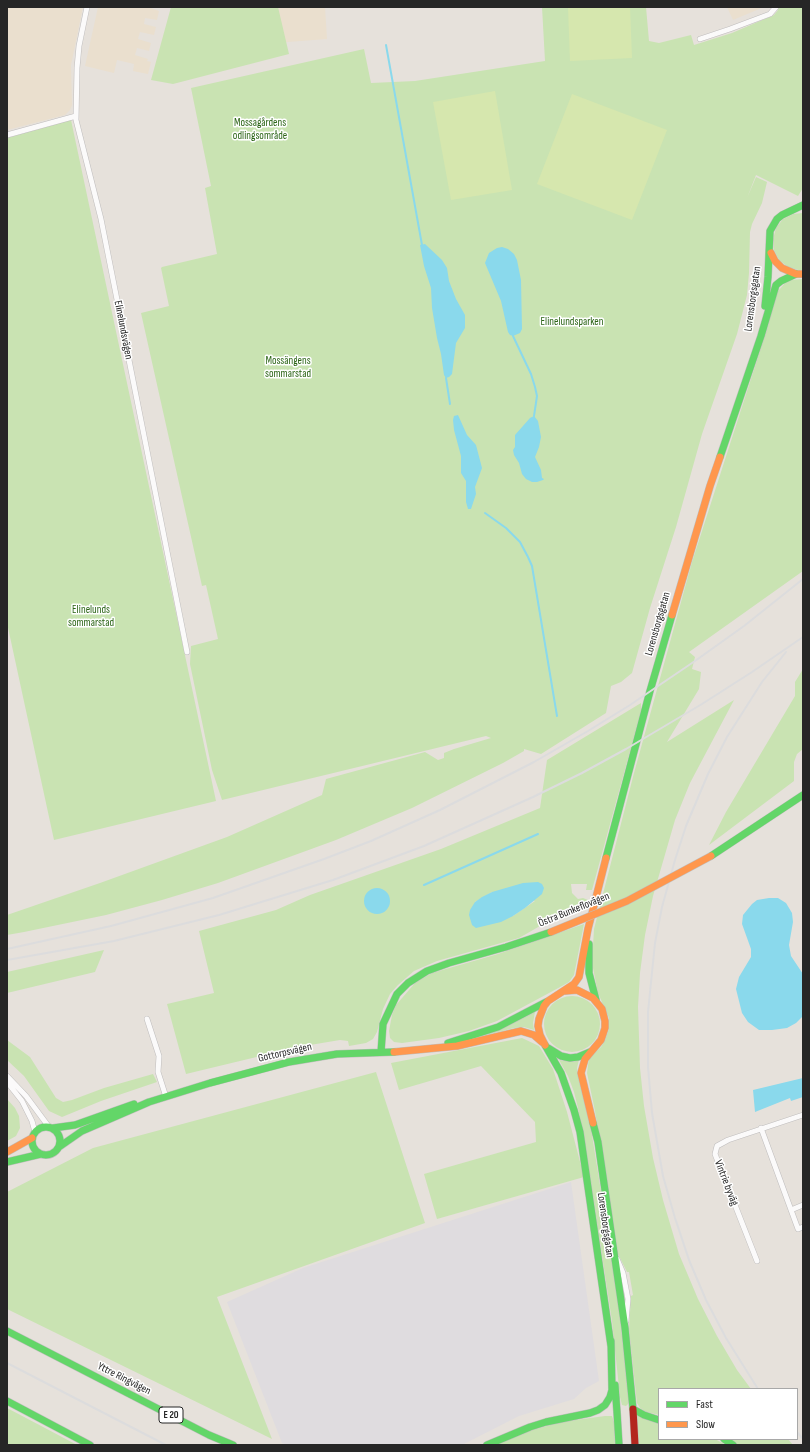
<!DOCTYPE html>
<html>
<head>
<meta charset="utf-8">
<style>
	body { margin:0 }
	#map { position:relative; width:810px; height:1452px; overflow:hidden; background:#e6e1db; font-family:"Sofia Sans Condensed",sans-serif }
	canvas { display:block }
	.frame { position:absolute; inset:0; border:8px solid #262626; pointer-events:none }
	.legend { position:absolute; left:658px; top:1388px; width:140px; height:52px; box-sizing:border-box; background:#fff; border:1px solid #a8a8a8; margin:0; padding:5px 7px; list-style:none; font-size:12px; color:#262626 }
	.legend li { display:flex; align-items:center; gap:8px; height:20px }
	.legend b { width:20px; border:1px solid #a8a8a8 }
</style>
</head>
<body>
<div id="map">
<canvas width="810" height="1452"></canvas>
<div class="frame"></div>
<ul class="legend">
<li><b style="height:5px;background:#63d668"></b>Fast</li>
<li><b style="height:5px;background:#ff974d"></b>Slow</li>
</ul>
</div>
<script>
const g = document.querySelector('canvas').getContext('2d');
g.lineJoin = 'round';
function fill(path, color) {
  g.fillStyle = color;
  g.fill(path, 'evenodd');
}
function poly(rows) {
  const path = new Path2D();
  for (const r of rows) {
    if (r.length === 3) {
      path.moveTo(r[0] + r[2], r[1]);
      path.arc(r[0], r[1], r[2], 0, 2 * Math.PI);
      continue;
    }
    path.moveTo(r[0], r[1]);
    for (let i = 2; i < r.length; i += 2) path.lineTo(r[i], r[i + 1]);
  }
  return path;
}
function trace(path, color, width, dash) {
  g.strokeStyle = color;
  g.lineWidth = width;
  g.lineCap = dash ? 'butt' : 'round';
  g.setLineDash(dash || []);
  g.stroke(path);
}
function label(font, color, halo, rows, align = 'center') {
  g.font = font + ' "Sofia Sans Condensed",sans-serif';
  g.lineWidth = 3;
  g.setLineDash([]);
  g.textBaseline = 'middle';
  g.strokeStyle = halo;
  g.fillStyle = color;
  for (const [text, x, y, turn = 0] of rows) {
    g.save();
    g.translate(x, y);
    g.rotate((+turn || 0) * Math.PI / 180);
    g.textAlign = isNaN(turn) ? turn : align;
    if (halo) g.strokeText(text, 0, 0);
    g.fillText(text, 0, 0);
    g.restore();
  }
}
fill(poly([
	[571,1182,599,1381,586,1388,574,1399,519,1416,462,1445,286,1445,282,1443,227,1302,303,1268]
]), '#dfdcdf');
fill(poly([
	[7,7,83,7,71,65,72,105,70,110,65,115,7,130],
	[98,7,148,7,159,11,157,20,145,18,144,24,156,27,154,35,140,32,138,39,151,43,149,51,137,48,135,55,148,59,147,61,151,62,148,74,133,71,134,64,117,60,114,73,85,66],
	[243,7,325,7,327,39,275,43],
	[727,7,764,7,733,20]
]), '#eadfce');
fill(poly([
	[171,7,278,7,289,54,173,84,151,80],
	[542,7,646,7,649,41,659,43,691,35,694,45,732,33,774,15,778,10,779,7,803,7,803,188,798,196,756,175,747,198,756,177,767,182,762,203,752,224,750,232,749,273,747,295,737,334,702,434,676,527,650,608,632,673,621,682,611,686,606,713,541,754,524,749,524,751,503,763,412,808,336,840,218,883,162,900,106,915,24,932,7,935,7,915,100,883,227,837,322,795,326,779,425,752,438,760,444,758,444,753,454,749,491,738,486,736,222,800,212,770,190,664,191,646,218,639,206,585,202,586,141,313,169,306,161,268,162,267,217,254,205,188,211,186,191,88,364,49,371,83,415,81,545,61],
	[71,120,216,801,54,840,7,623,7,138],
	[803,213,803,270,798,270,788,267,779,260,774,250,773,239,776,228,783,219,793,214],
	[803,279,803,571,689,652,695,657,692,669,701,672,699,689,667,742,734,700,690,783,675,820,653,896,645,935,640,973,638,1007,640,1068,644,1106,653,1158,663,1200,679,1254,698,1299,717,1336,737,1370,751,1389,659,1389,659,1415,646,1412,640,1408,637,1403,629,1329,631,1296,633,1295,629,1272,627,1272,618,1254,595,1111,587,1073,589,1058,601,1047,605,1040,609,1029,609,1018,598,993,592,963,594,929,634,773,692,562,768,326,774,301,778,291,785,283,791,280],
	[803,669,803,749,797,754,794,762,794,781,709,845,726,812,795,696,795,682],
	[641,703,641,711,592,890,586,890,587,884,571,884,572,893,578,899,583,898,588,900,589,904,587,909,540,926,519,938,437,961,414,971,398,985,390,994,383,1009,377,1032,373,1039,366,1043,349,1046,348,1041,340,1040,298,1047,186,1074,167,1004,214,993,199,931,276,910,310,895,441,849,540,808,547,760],
	[492,892,535,901,513,916,475,902],
	[584,924,574,975,569,982,562,986,497,1021,469,1031,439,1038,402,1043,394,1042,390,1038,389,1031,392,1015,396,1005,415,983,432,973,498,954],
	[104,950,95,972,7,993,7,972],
	[572,1024,28],
	[535,1012,533,1023,534,1030,524,1027,514,1028,483,1036,499,1030],
	[522,1038,539,1046,553,1069,567,1112,584,1177,437,1219,424,1174,536,1142,535,1122,481,1066,399,1090,391,1063],
	[7,1040,30,1057,56,1098,63,1102,72,1100,104,1088,153,1074,157,1082,101,1101,62,1117,49,1111,24,1076,7,1060],
	[559,1060,573,1062,579,1060,577,1068,578,1076,591,1129,618,1297,629,1403,626,1406,622,1405,620,1397,612,1321,586,1150,578,1108,574,1092,568,1076],
	[376,1072,425,1223,217,1297,272,1439,7,1309,7,1192,93,1148],
	[7,1099,15,1108,19,1116,20,1128,16,1136,7,1141],
	[7,1408,45,1428,77,1445,7,1445],
	[636,1415,659,1423,659,1439,715,1439,726,1445,638,1445],
	[605,1416,612,1416,614,1422,615,1445,494,1445,522,1433,561,1422],
	[729,1439,788,1439,793,1445,738,1445]
]), '#c9e3b2');
fill(poly([
	[568,7,630,7,632,58,570,61],
	[495,91,512,190,451,200,433,102],
	[572,94,667,130,632,220,537,184]
]), '#d6e7ae');
fill(poly([
	[425,244,442,260,447,268,449,281,456,299,465,315,465,328,456,343,452,374,449,377,446,378,444,375,441,354,437,338,432,308,431,288,424,266,420,245],
	[502,247,508,249,514,254,517,260,521,280,522,329,520,333,513,336,510,335,508,332,501,301,485,263,489,253,497,248],
	[458,415,467,435,476,445,482,468,475,487,476,494,471,509,468,509,466,502,466,481,461,473,461,456,454,430,453,420,454,416],
	[534,416,538,421,541,437,539,447,535,457,541,470,542,478,544,479,543,480,537,482,532,482,526,479,522,474,519,463,514,455,513,450,515,447,515,435,530,418],
	[538,882,542,884,544,888,542,894,525,908,513,916,501,922,476,928,472,925,469,915,470,910,475,902,482,897,492,892,523,883],
	[377,901,13],
	[769,898,778,898,786,903,792,913,793,922,789,945,791,956,803,974,803,1016,796,1023,787,1028,772,1030,759,1030,748,1022,742,1013,736,989,739,977,751,957,751,949,742,924,743,915,752,904,757,900],
	[803,1078,803,1097,791,1101,790,1098,755,1112,753,1090]
]), '#8ad9ec');
trace(poly([
	[386,45,422,245],
	[513,336,531,374,535,387,537,396,534,416],
	[446,378,450,404],
	[485,513,506,528,520,542,528,557,532,566,557,716],
	[424,885,538,834]
]), '#8ad9ec', 2);
const street = poly([
	[87,7,79,46,77,68,76,120,101,219,187,652],
	[700,39,730,29,770,14,776,7],
	[7,135,76,116],
	[147,1019,159,1056,158,1072,166,1097],
	[7,1076,26,1096,49,1127],
	[7,1082,22,1101,32,1121,35,1132],
	[761,1128,798,1229,803,1227],
	[791,1210,803,1205],
	[617,1259,623,1273,628,1299,626,1321],
	[757,1261,715,1154,717,1146,728,1140,803,1115]
]);
const fast = poly([
	[765,306,768,277,770,231,777,219,782,215,803,205],
	[720,457,761,336,776,285,781,281,796,274],
	[711,856,803,795],
	[606,858,650,691,672,615],
	[589,944,589,973,596,1000],
	[448,1043,498,1027,546,1002],
	[545,1045,561,1073,574,1110,580,1132,611,1346],
	[548,1048,561,1056,570,1058,578,1057,590,1052],
	[381,1052,383,1024,397,994,408,983,427,971,449,963,506,947,551,932],
	[593,1123,598,1142,625,1328,633,1409],
	[46,1141,14],
	[53,1128,75,1125,134,1104],
	[59,1147,82,1131,149,1102,210,1083,289,1062,337,1054,394,1052],
	[7,1162,41,1154],
	[7,1331,209,1435,233,1445],
	[615,1385,617,1412],
	[7,1401,90,1445],
	[633,1409,644,1415,659,1420],
	[617,1412,619,1445],
	[724,1439,733,1445],
	[487,1445,530,1427,546,1422,590,1413,598,1410,605,1405,610,1397,612,1390,611,1341]
]);
const slow = poly([
	[771,253,775,261,782,268,796,274,803,274],
	[672,615,710,486,720,457],
	[565,991,577,990,593,998,602,1009,605,1021,605,1028,601,1040,585,1059,581,1073,593,1123],
	[545,1045,540,1035,538,1026,539,1019,544,1006,548,1001,574,984,579,977,588,929,606,858],
	[394,1052,457,1046,521,1031,534,1035,542,1042],
	[7,1152,32,1138]
]);
const jam = poly([
	[633,1409,635,1445]
]);
trace(street, '#bfbdbd', 6);
trace(fast, '#bfbdbd', 8);
trace(slow, '#bfbdbd', 8);
trace(jam, '#bfbdbd', 8);
trace(street, '#fbfafa', 5);
trace(fast, '#63d668', 7);
trace(slow, '#ff974d', 7);
trace(jam, '#b3261e', 7);
trace(poly([
	[7,949,111,926,213,898,324,859,371,841,440,810,534,762,588,731,630,705,695,661,744,626,803,579],
	[7,960,114,941,219,915,333,880,424,846,533,797,582,773,626,749,702,704,752,672,803,637],
	[7,1363,166,1445],
	[758,1389,726,1338,706,1300,689,1260,675,1218,663,1176,652,1113,648,1067,648,1012,655,943,662,907,675,860,686,826,708,774,727,737,762,682,786,652],
	[797,1432,803,1439]
]), '#dcdcdd', 2);
const slowBridge = poly([
	[551,932,627,901,711,856]
]);
trace(slowBridge, '#bfbdbd', 8, []);
trace(slowBridge, '#ff974d', 7);
for (const [x, y, w] of [
	[171,1415,24]
]) {
  const box = new Path2D();
  box.roundRect(x - w / 2, y - 8, w, 16, 3);
  g.fillStyle = '#fff';
  g.fill(box);
  trace(box, '#262626', 1);
}
label('bold 10px', '#262626', null, [
	["E 20",171,1415]
]);
label('11px', '#2b6416', '#fff', [
	["Mossagårdens",260,123],
	["odlingsområde",260,136],
	["Elinelundsparken",572,322],
	["Mossängens",288,361],
	["sommarstad",288,374],
	["Elinelunds",91,610],
	["sommarstad",91,623]
]);
label('11px', '#262626', '#fff', [
	["Lorensborgsgatan",753,299,-82],
	["Elinelundsvägen",123,330,79],
	["Lorensborgsgatan",658,624,-74],
	["Östra Bunkeflovägen",574,910,-22],
	["Gottorpsvägen",285,1053,-13],
	["Vintrie byväg",726,1183,69],
	["Lorensborgsgatan",605,1225,82],
	["Yttre Ringvägen",124,1379,27]
]);
</script>
</body>
</html>
